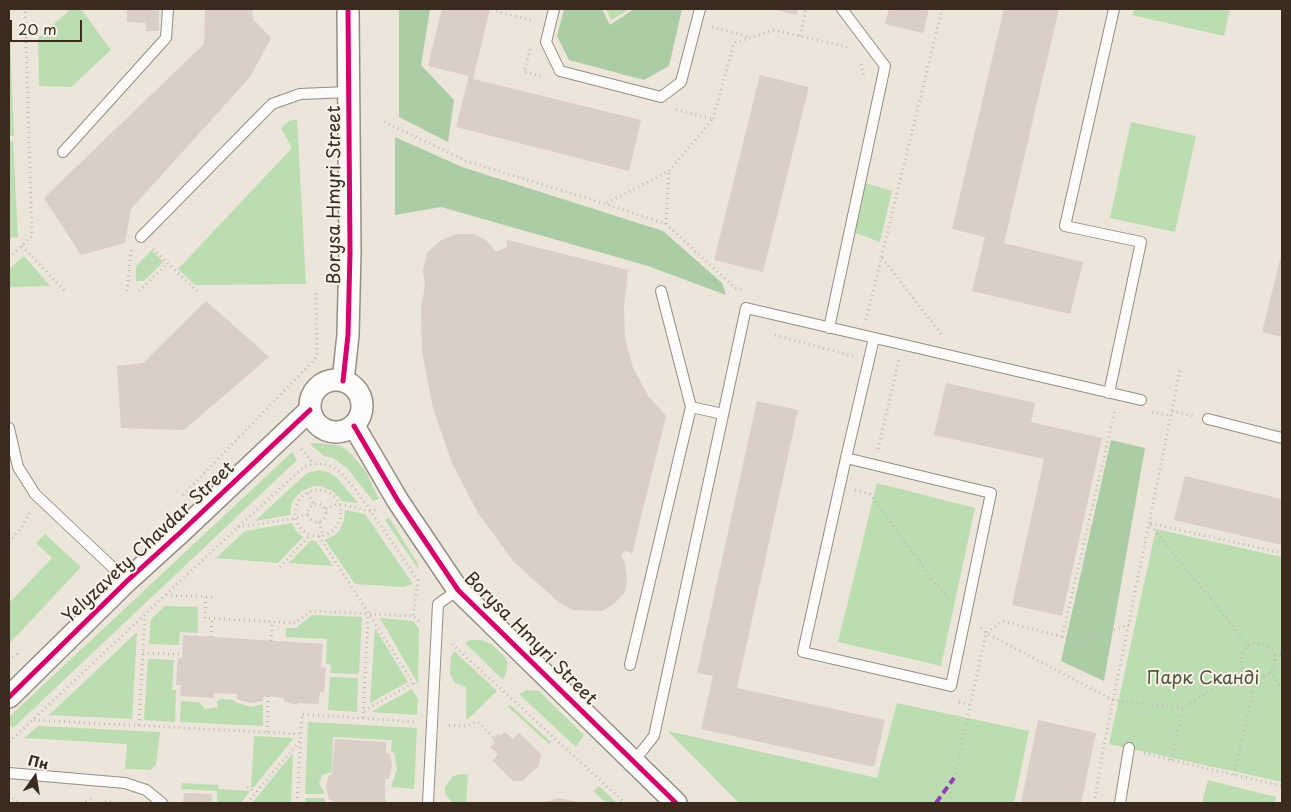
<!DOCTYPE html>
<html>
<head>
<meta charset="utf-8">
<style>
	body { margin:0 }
	#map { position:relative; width:1291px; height:812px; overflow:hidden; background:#ece5da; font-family:"Playpen Sans",sans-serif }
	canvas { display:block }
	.frame { position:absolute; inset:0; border:10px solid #3b2a1e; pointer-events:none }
	.north { position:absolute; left:10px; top:752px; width:50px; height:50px; -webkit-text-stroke:4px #f7f3e8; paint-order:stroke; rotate:13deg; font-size:14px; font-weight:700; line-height:20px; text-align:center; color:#3b2a1e }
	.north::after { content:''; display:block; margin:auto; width:18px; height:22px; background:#3b2a1e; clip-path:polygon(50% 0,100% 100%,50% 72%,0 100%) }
	.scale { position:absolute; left:10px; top:20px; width:72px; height:22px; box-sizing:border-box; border:2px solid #3b2a1e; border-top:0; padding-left:6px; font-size:15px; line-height:18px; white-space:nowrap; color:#3b2a1e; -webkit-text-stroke:4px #f7f3e8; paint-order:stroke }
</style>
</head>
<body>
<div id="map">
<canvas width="1291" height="812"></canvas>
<div class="frame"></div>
<div class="north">Пн</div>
<div class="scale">20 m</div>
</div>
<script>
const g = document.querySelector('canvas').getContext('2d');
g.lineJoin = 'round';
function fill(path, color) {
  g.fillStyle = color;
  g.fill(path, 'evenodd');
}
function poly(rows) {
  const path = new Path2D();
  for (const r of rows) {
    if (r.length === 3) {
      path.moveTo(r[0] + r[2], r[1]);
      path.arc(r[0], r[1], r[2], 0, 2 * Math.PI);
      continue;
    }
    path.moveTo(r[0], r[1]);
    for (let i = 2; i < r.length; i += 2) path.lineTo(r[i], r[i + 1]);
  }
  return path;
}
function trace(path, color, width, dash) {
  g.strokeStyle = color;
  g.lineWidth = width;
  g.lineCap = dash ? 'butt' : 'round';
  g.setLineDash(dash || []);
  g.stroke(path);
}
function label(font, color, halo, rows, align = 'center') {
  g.font = font + ' "Playpen Sans",sans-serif';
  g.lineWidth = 4;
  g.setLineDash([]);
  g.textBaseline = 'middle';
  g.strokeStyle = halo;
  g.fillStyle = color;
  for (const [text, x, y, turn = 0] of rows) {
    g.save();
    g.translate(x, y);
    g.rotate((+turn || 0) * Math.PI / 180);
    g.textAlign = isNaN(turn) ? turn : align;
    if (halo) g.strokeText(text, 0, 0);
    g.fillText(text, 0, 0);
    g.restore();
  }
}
fill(poly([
	[9,9,14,136,9,136],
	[71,9,81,9,111,50,71,87,39,86,38,38],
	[606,9,630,9,611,20],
	[1134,9,1230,9,1224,36,1132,15],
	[297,119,306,284,195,285,178,269,292,148,281,128,289,121],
	[1131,122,1196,136,1175,232,1110,218],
	[9,141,13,141,18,237,9,238],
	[865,183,892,191,880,242,853,232],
	[152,250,163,262,144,281,136,281,136,266],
	[24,256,50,286,9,287,9,269],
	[316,443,338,445,346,449,353,456,365,470,379,499,373,501,347,468,333,458,324,456,310,444],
	[292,452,297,460,13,728,9,723,9,717],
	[319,470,330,473,337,478,358,503,342,501,333,491,320,486,314,486,302,491,297,496,292,502,290,515,255,521,307,473],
	[877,483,975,508,941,666,838,642],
	[345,510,365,514,413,584,404,587,355,584,325,540,335,535,339,531,344,520],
	[389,518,417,562,419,570,385,520],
	[292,523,296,531,303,537,278,563,216,558,245,531],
	[1156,529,1282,557,1282,782,1109,744],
	[45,534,81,567,9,644,9,603,52,558,36,543],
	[311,540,316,541,333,566,289,563],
	[165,606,198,607,198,633,180,632,179,645,149,644,151,619],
	[312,615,362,617,359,674,330,673,331,665,326,664,327,639,286,637,286,628,296,628],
	[380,618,413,621,419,629,418,684],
	[375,628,408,682,370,703],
	[137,632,132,719,49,715],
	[470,640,482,640,491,644,505,657,507,661,507,669,503,680,465,643],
	[454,651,497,691,468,719,466,719,466,687,455,683,450,674,451,657],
	[148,659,174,660,172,690,176,690,175,722,144,720],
	[330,677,358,678,357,712,328,710],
	[412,689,418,699,417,715,371,712],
	[527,690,539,691,584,735,576,747,519,694],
	[221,699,234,700,235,702,251,707,263,704,263,726,180,722,181,701,199,702,205,709,218,707,217,701],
	[897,703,1029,731,1014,803,739,803,668,731,877,778],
	[510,705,551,742,549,744,507,706],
	[308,722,417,728,414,789,391,787,397,769,394,753,391,752,392,740,333,737,332,772,322,775,319,784,324,791,324,794,305,794],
	[38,726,160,732,156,765,150,770,125,769,127,744,24,738],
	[254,736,294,738,254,787,251,787],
	[293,753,291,803,252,803],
	[461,774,468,775,466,803,452,803,445,793,445,787,453,776],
	[1208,780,1276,797,1275,803,1202,803],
	[182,783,218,785,218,789,250,791,241,803,217,803,217,791,181,789],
	[599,786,617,803,606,803,593,791],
	[305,798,324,798,326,803,305,803]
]), '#bcddb1');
fill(poly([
	[399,9,430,9,421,65,454,100,448,142,399,117],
	[564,9,602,9,610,25,634,9,682,9,669,66,644,80,569,60,557,36],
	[395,137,462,167,663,231,722,283,726,295,648,266,441,207,395,215],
	[1111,440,1145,448,1104,681,1061,661]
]), '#accca5');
fill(poly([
	[127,9,159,9,159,31,146,31,146,23,127,22],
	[205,9,252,9,253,19,271,38,250,77,131,209,125,243,81,255,44,198,204,44],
	[442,9,490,9,473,79,641,120,629,171,456,127,469,76,428,66],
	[773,9,798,9,796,15],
	[889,9,929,9,923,33,885,24],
	[1004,9,1059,9,1004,243,1083,262,1070,314,972,291,985,237,952,229],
	[760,75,809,87,763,272,714,260],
	[456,234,474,234,487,241,496,252,507,247,507,240,628,270,624,307,625,338,633,368,649,397,666,416,632,554,626,550,621,555,625,564,627,578,625,592,614,604,602,611,573,610,560,603,514,562,478,513,452,463,433,408,422,351,421,309,425,286,423,271,427,253,440,241],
	[1282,252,1282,337,1262,332],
	[206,301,269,357,184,430,121,428,117,366,143,363],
	[946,383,1035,403,1031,422,1102,438,1062,616,1012,605,1044,459,934,435],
	[757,401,798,410,737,688,885,720,874,767,701,729,713,676,697,673],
	[1185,476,1282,499,1282,545,1174,520],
	[183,635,323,644,321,667,326,668,324,693,320,692,319,704,298,703,298,705,284,701,284,698,268,696,263,697,263,701,250,703,237,699,237,694,214,693,214,698,180,696,181,685,176,685,178,658,182,658],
	[1038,720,1096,733,1081,803,1021,803],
	[505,732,513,739,519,733,541,754,539,766,522,781,513,781,493,761,498,754,490,747,495,742,492,740,498,734,500,736],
	[335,739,386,742,386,753,390,754,392,766,389,779,385,779,385,801,389,803,331,803,332,800,329,800,326,787,329,775,332,775],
	[184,793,212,794,212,803,183,803],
	[558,798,580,802,580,803,541,803]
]), '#dacec6');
const lane = poly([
	[554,9,546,42,560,71,661,97,681,82,700,9],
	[63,152,166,38,168,9],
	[141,237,272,104,300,94,348,92],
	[661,291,691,407,723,414],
	[829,328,885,66,842,9],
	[1109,393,1141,242,1065,226,1114,9],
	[1208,419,1282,438],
	[9,428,18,467,35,494,127,581],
	[846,458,991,493,951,686,803,652,846,458,874,338],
	[630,665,691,407],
	[634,761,654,736,746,308,1141,400],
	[9,773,125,783,146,790,162,803],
	[428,803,438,604,458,590],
	[1120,803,1129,748]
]);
const street = poly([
	[336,406,26],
	[343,381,348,335,350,252,348,9],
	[354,426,398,501,458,590,676,803],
	[9,697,127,581,182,531,310,410]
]);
trace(lane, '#958e87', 12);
trace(street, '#958e87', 24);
trace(poly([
	[496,11,533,21],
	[712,27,749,37],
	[800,36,806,9],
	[530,49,524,72,544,77],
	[861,64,864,77],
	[713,119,734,43,774,30,851,48],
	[384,122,469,162,606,204,666,224,735,288,744,290],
	[607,203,669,171,713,119,674,109],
	[666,224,669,172],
	[22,246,65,291],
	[153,249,198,292],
	[9,258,32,236,25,9],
	[882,258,942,335],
	[127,291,131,250],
	[139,291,167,264],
	[866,320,942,9],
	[775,335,853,356],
	[1172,411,1193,416],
	[1152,412,1171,416],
	[301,449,314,464],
	[878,449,899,360],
	[855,490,870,494,935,584,951,600],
	[318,513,23],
	[308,493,314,505],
	[183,495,317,357,316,293],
	[317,513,9],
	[326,509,339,504,370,511,378,510],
	[319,522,323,536],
	[238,527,296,518,308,514],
	[319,536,416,687],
	[9,542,22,527,30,512],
	[280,567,310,535],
	[166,595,213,597],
	[206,597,205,618,295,623,311,611,413,616,420,622],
	[981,628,986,633,1113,700,1183,708,1244,669],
	[211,637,212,618],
	[1062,637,1115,410],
	[271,641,272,622],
	[1258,660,17],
	[452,644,625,803],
	[1249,646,1149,523,1282,553],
	[143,653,182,654],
	[1275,655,1282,654],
	[9,661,20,651],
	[1270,672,1282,688],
	[959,702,970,705],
	[364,711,413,683],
	[363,718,368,615],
	[34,720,300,734],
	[139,725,145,616],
	[449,725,463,726,478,722,494,738],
	[267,732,268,696],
	[9,742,238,527,305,466,314,464,323,464,333,467,341,473,356,490,418,580,413,616],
	[1144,753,1171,760,1282,786],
	[1171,760,1183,708],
	[1234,775,1256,677],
	[247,787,257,792],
	[9,795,19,803],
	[105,801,117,803],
	[81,803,92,799],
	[247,803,300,741],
	[297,803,302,714,416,722],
	[949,803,986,633,1003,621,1078,641,1129,625],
	[1094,803,1104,745,1180,370]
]), '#c0bdba', 3, [1, 4]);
trace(lane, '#fcfbf9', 10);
trace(street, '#fcfbf9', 21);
trace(poly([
	[936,803,954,778]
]), '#8e44ad', 4, [8, 4]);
trace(poly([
	[343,381,348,335,350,252,348,9],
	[354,426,398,501,458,590,676,803],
	[9,697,127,581,182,531,310,410]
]), '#d6006c', 5);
label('18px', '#3b2a1e', '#f7f3e8', [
	["Borysa Hmyri Street",335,195,-90],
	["Yelyzavety Chavdar Street",149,543,-43],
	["Borysa Hmyri Street",530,639,45]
]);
label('18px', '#51553a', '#f7f3e8', [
	["Парк Сканді",1203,679]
]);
</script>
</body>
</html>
